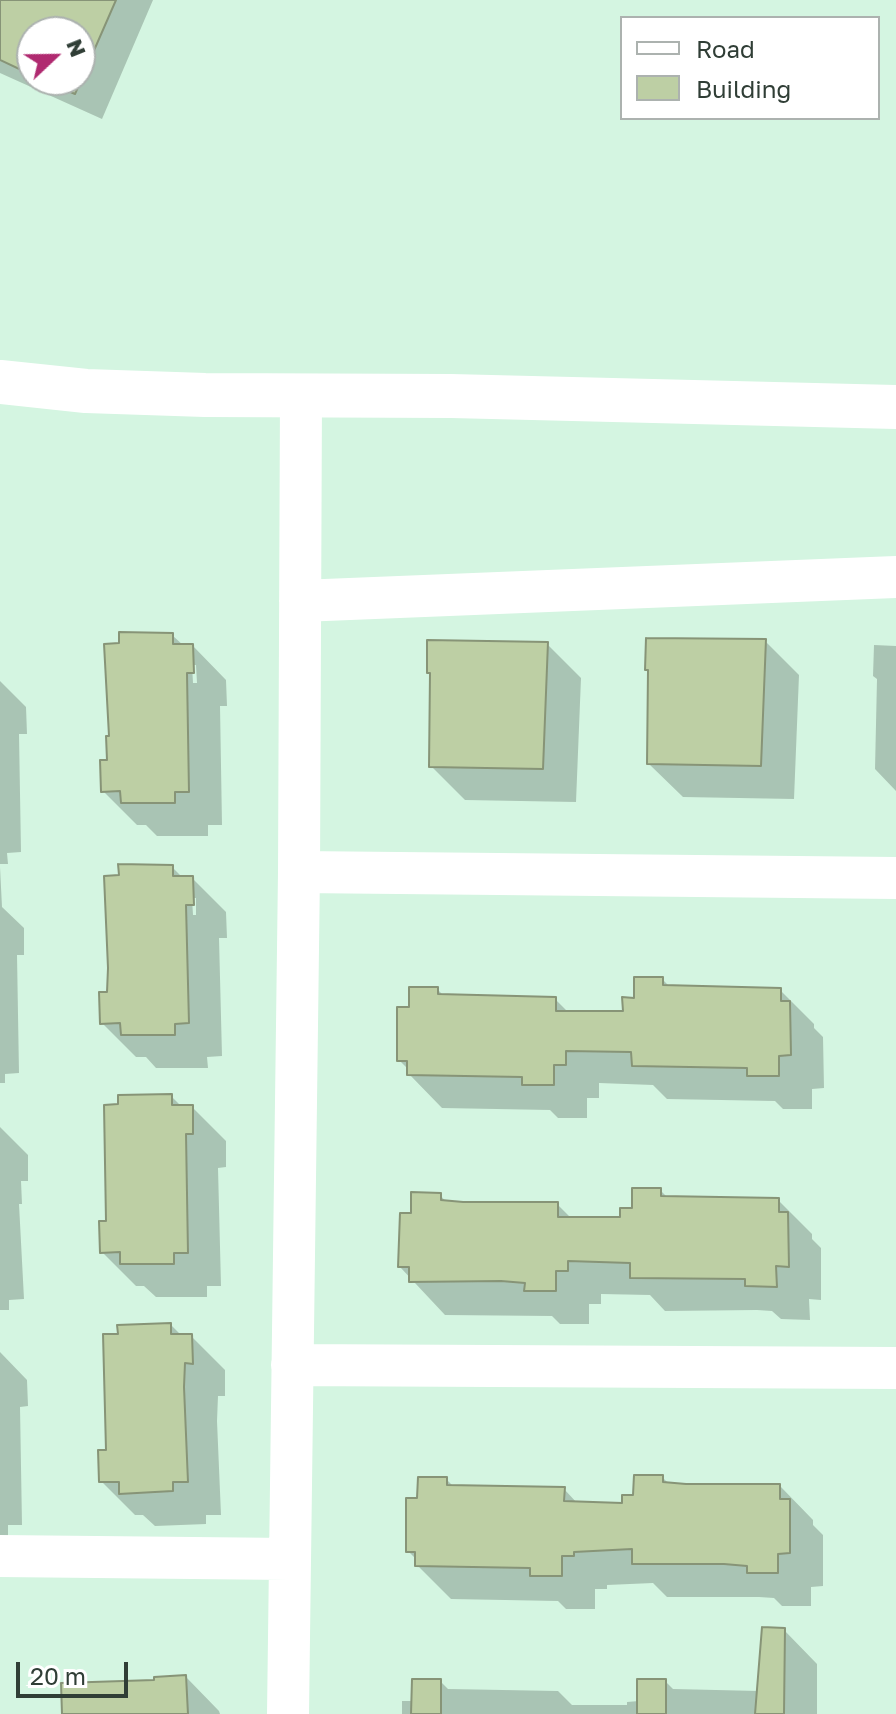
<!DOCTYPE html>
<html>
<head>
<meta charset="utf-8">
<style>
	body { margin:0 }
	#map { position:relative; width:896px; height:1714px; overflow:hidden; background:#d4f5e1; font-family:"Golos Text",sans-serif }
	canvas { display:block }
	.legend { position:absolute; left:620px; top:16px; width:260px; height:104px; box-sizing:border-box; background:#fff; border:2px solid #acb2af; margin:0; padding:10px 14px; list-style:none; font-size:24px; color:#303e36 }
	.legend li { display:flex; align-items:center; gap:16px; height:40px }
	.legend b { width:40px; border:2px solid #acb2af }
	.north { position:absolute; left:16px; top:16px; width:80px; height:80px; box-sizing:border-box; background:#fff; border:2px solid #acb2af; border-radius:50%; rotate:68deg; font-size:22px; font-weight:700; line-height:32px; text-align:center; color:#303e36 }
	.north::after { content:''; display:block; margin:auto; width:28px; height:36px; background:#b02a70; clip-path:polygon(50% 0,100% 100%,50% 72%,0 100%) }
	.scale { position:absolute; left:16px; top:1662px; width:112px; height:36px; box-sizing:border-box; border:4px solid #303e36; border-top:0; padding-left:10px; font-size:24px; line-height:28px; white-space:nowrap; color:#303e36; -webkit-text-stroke:6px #fff; paint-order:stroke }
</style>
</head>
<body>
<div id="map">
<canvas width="896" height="1714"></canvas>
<ul class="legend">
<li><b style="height:10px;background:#fff"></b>Road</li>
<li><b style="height:22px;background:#bdcfa4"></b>Building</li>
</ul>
<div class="north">N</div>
<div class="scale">20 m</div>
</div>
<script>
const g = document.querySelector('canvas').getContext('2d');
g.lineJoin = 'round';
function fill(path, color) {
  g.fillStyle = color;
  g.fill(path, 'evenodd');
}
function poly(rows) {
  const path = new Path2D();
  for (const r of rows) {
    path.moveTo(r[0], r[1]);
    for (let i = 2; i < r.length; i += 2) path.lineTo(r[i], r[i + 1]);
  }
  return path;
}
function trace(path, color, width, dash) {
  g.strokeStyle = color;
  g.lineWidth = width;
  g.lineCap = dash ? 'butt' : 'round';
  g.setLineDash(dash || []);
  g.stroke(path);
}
fill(poly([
	[0,0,153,0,102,119,0,73],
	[32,32,80,32,80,80,32,80],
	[172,635,184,646,193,646,226,680,227,706,220,706,222,825,208,825,208,836,157,836,146,825,137,825,103,791,109,761],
	[192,665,196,665,197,683,193,683],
	[765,641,799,675,794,799,683,797,649,764,650,673,647,670],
	[547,644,581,678,576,802,465,800,431,766,432,676,429,672],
	[874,645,896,646,896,791,875,769,877,679,873,676],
	[0,681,26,707,27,734,19,734,21,852,7,853,8,864,0,864],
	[0,867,2,907,24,928,24,955,17,955,19,1073,5,1074,5,1083,0,1083],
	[172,867,183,878,192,878,226,912,227,938,219,938,222,1056,207,1057,208,1068,156,1068,146,1057,136,1057,102,1023,109,994],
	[192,898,196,898,196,915,193,915],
	[662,979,670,987,780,990,814,1024,814,1028,823,1037,824,1088,812,1089,812,1109,783,1109,775,1101,667,1099,653,1085,599,1083,599,1098,587,1098,587,1118,558,1118,550,1110,442,1108,409,1074,409,1070,399,1060,411,1009,437,989,445,997,555,999,569,1013,625,1013,636,1000],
	[171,1096,182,1107,192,1107,226,1141,226,1167,218,1168,221,1286,207,1286,207,1297,156,1297,144,1286,136,1286,102,1252,108,1222],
	[0,1127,28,1155,28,1181,21,1181,22,1204,19,1204,24,1299,9,1300,9,1310,0,1310],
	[660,1190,668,1198,778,1200,812,1234,812,1239,821,1248,821,1300,809,1299,810,1320,781,1319,772,1311,757,1310,665,1311,650,1295,601,1294,601,1304,589,1304,589,1324,560,1324,552,1316,445,1315,400,1267,413,1215,440,1195,447,1203,557,1204,572,1219,622,1219],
	[171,1325,182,1336,191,1336,225,1370,225,1396,218,1396,217,1421,221,1515,206,1515,206,1524,155,1526,143,1515,135,1515,101,1481,108,1452],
	[0,1352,27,1380,28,1406,20,1407,22,1525,8,1525,8,1536,0,1536],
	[662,1477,670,1485,780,1486,813,1520,813,1525,823,1535,823,1586,811,1587,811,1606,782,1606,774,1598,759,1597,667,1597,653,1583,607,1585,607,1589,595,1589,595,1609,566,1609,558,1601,451,1599,417,1565,417,1560,408,1551,419,1500,446,1479,454,1487,564,1489,578,1504,624,1505],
	[784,1630,817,1664,817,1714,402,1714,402,1701,414,1701,440,1681,448,1689,558,1691,572,1705,627,1705,627,1702,639,1701,665,1681,673,1689,759,1691],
	[186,1677,219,1711,220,1714,64,1714,156,1682]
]), '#0003');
const building = poly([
	[0,0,116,0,75,94,43,80,80,80,80,32,32,32,32,75,0,60,0,0],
	[119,632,173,633,173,644,193,644,194,673,187,673,189,792,175,792,175,803,121,803,120,791,101,792,100,760,107,760,106,736,109,736,104,644,119,643,119,632],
	[646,638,766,639,761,766,647,764,648,670,645,670,646,638],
	[427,640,548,642,543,769,429,767,430,673,427,673,427,640],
	[118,864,173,865,173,876,193,876,194,905,186,905,189,1023,175,1024,175,1035,121,1035,120,1023,100,1024,99,992,107,992,108,968,104,876,119,875,118,864],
	[634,977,663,977,663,985,781,988,781,1001,790,1001,791,1055,779,1056,779,1076,747,1076,747,1068,632,1066,631,1052,566,1051,566,1065,554,1065,554,1085,522,1085,522,1077,407,1075,407,1061,397,1061,397,1007,409,1007,409,987,438,987,438,994,556,997,556,1011,623,1011,622,997,634,998,634,977],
	[172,1094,172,1105,193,1105,193,1134,186,1134,188,1253,174,1253,174,1264,120,1264,120,1252,100,1253,99,1221,106,1221,104,1105,118,1104,118,1095,172,1094],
	[632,1188,661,1188,661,1196,779,1198,779,1212,788,1212,789,1267,776,1266,777,1287,745,1286,745,1279,630,1278,630,1263,568,1261,568,1271,556,1271,556,1291,524,1291,525,1283,501,1281,409,1282,409,1267,398,1267,400,1213,411,1213,411,1192,441,1193,441,1200,463,1202,558,1202,558,1217,620,1217,620,1208,632,1208,632,1188],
	[171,1323,171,1334,192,1334,193,1364,185,1363,184,1387,188,1482,173,1482,173,1491,119,1494,119,1482,99,1482,98,1450,106,1450,103,1334,118,1334,117,1325,171,1323],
	[634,1475,663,1475,663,1482,686,1484,780,1484,780,1499,790,1499,790,1553,778,1554,778,1573,747,1573,747,1566,724,1564,632,1564,632,1549,574,1552,574,1556,562,1556,562,1576,530,1576,530,1568,415,1566,415,1552,406,1552,406,1498,417,1498,418,1477,447,1477,447,1485,565,1487,564,1501,622,1503,622,1495,633,1495,634,1475],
	[762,1627,785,1628,784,1714,755,1714,762,1627],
	[186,1675,188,1714,62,1714,61,1683,154,1680,154,1677,186,1675],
	[412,1679,441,1679,441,1714,411,1714,412,1679],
	[637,1679,666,1679,666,1714,637,1714,637,1679]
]);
fill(building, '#bdcfa4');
trace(building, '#879477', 2);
trace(poly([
	[300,601,896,577],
	[299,872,896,878],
	[292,1365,896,1368],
	[0,1556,289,1559],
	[288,1714,299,872,301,395]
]), '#fff', 42);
trace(poly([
	[0,382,86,391,205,395,451,396,896,407]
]), '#fff', 44);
</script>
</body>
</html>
